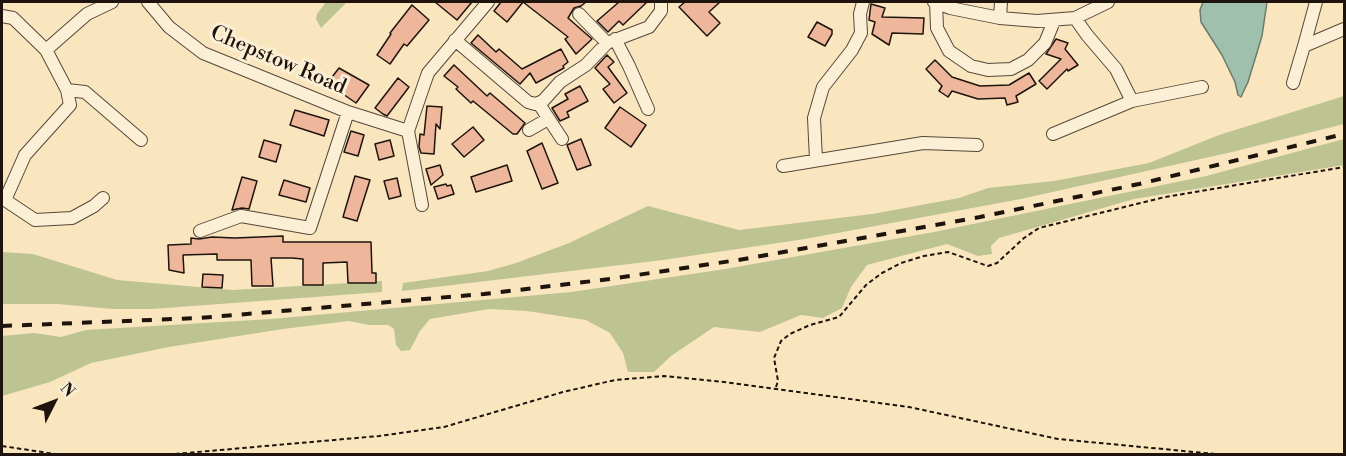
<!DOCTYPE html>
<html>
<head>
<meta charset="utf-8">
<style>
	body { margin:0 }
	#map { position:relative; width:1346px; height:456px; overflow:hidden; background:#f9e6bf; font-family:"Libre Bodoni",serif }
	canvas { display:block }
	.frame { position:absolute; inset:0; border:3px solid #1f130d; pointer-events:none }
	.north { position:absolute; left:24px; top:372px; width:60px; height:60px; -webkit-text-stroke:4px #fbefd5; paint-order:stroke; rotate:48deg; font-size:16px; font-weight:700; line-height:24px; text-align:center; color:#1f130d }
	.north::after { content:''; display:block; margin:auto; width:21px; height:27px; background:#1f130d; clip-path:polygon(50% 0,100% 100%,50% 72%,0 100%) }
</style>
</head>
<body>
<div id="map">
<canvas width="1346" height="456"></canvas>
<div class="frame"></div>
<div class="north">N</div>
</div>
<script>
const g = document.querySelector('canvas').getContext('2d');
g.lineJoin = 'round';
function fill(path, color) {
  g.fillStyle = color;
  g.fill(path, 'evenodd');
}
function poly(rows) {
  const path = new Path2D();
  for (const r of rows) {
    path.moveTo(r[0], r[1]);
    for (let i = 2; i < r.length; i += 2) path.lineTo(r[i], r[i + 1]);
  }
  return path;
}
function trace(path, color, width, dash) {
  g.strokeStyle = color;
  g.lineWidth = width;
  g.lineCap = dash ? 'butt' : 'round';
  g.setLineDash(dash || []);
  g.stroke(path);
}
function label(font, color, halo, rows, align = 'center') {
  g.font = font + ' "Libre Bodoni",serif';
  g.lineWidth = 6;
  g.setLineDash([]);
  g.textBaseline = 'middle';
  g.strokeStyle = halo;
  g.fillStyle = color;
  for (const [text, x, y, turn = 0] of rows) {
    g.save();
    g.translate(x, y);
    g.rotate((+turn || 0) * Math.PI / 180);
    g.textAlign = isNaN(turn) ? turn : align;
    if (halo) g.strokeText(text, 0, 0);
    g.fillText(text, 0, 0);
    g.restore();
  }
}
fill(poly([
	[326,2,347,2,321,28,316,19,317,14],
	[1344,96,1344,124,1232,152,1021,199,805,239,663,260,402,291,403,283,488,271,516,263,569,243,648,206,739,230,872,214,959,198,988,188,1054,181,1149,163,1219,135],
	[1344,139,1344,165,1134,199,999,238,991,246,992,254,978,256,947,244,867,265,851,287,842,308,823,318,801,315,760,332,714,327,671,356,654,372,628,372,623,353,610,333,586,320,527,311,489,309,430,319,420,331,410,350,401,351,396,345,394,329,388,325,369,325,349,321,283,329,169,347,91,363,50,382,2,396,2,336,34,333,61,337,86,330,271,319,571,292,725,269,934,232,1206,176],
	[2,252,33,254,117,280,233,290,382,281,382,292,152,309,113,309,57,304,2,304]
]), '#bec491');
const water = poly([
	[1203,2,1267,2,1262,36,1248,82,1241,97,1238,95,1235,82,1222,55,1201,22,1200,10,1203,2]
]);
fill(water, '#9fc0ac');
trace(water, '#6c7b6c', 1.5);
const building = poly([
	[435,2,472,2,457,20,435,2],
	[501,2,586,2,581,6,574,8,568,18,592,39,576,54,565,39,568,37,523,2,507,22,494,11,501,2],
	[619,2,647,2,623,25,619,21,608,32,597,21,619,2],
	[685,2,720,2,709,12,720,23,707,36,679,7,685,2],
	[871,4,885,8,882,17,924,18,923,34,892,33,889,45,872,34,875,22,869,20,871,4],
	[412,5,429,20,407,46,404,44,390,64,377,55,391,34,390,33,412,5],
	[817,22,832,30,832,34,825,46,808,37,817,22],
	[478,35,496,52,499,49,522,69,561,49,568,62,563,66,564,68,536,83,530,73,520,84,471,43,478,35],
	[1056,39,1068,43,1065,49,1078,65,1068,71,1067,69,1047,89,1039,81,1061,59,1046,54,1056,39],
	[607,55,614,62,608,67,627,93,614,103,603,89,610,84,595,68,607,55],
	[935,60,952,77,980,86,1009,85,1029,73,1036,84,1016,96,1018,102,1007,105,1005,98,978,99,952,91,948,97,939,91,942,86,926,69,935,60],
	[454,65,487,96,490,93,525,123,517,134,513,134,473,101,471,103,456,89,458,87,444,76,454,65],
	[339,68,369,85,356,103,340,92,338,94,326,85,339,68],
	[398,78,409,87,387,116,383,114,375,108,398,78],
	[580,86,588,101,567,112,569,117,560,121,552,108,568,99,565,94,580,86],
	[427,106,442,107,440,129,436,124,434,154,421,153,419,147,420,134,424,135,427,106],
	[620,107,646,125,631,147,605,128,620,107],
	[295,110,329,120,324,136,290,125,295,110],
	[473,127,484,140,464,157,452,144,473,127],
	[351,131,364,135,358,156,344,152,351,131],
	[581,139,591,165,577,170,567,145,581,139],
	[264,140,281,145,276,162,259,157,264,140],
	[390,140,394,156,379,160,375,144,390,140],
	[542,143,558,183,542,189,527,151,542,143],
	[440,165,443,175,431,185,426,169,440,165],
	[507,165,512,181,476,192,471,177,507,165],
	[355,176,370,180,357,221,343,217,355,176],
	[242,177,257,181,249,209,242,208,232,210,242,177],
	[397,178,401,196,389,199,384,181,397,178],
	[284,180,310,188,306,202,279,195,284,180],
	[446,184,447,186,451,185,454,194,438,199,434,187,446,184],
	[283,236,283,242,371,242,372,273,376,273,376,283,348,283,347,262,323,263,323,285,303,285,303,259,292,258,271,258,273,286,252,286,251,260,217,260,217,254,183,255,184,273,169,270,168,245,191,244,191,238,199,239,212,237,235,238,283,236],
	[203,274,223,275,222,288,202,287,203,274]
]);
fill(building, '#eeb79b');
trace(building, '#1f130d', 1.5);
const minor = poly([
	[148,2,169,27,203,53,348,112,408,131],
	[934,2,950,8,1000,18,1037,21,1075,18,1108,2],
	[936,2,937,28,949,51,971,66,988,70,1011,69,1028,60,1045,43,1054,21],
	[579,14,607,43],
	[2,16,13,18,46,50,87,14,112,2],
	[1000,18,1001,2],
	[1075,18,1087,35,1116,69,1132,101],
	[615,39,629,66,648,109],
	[455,40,528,102,535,104,543,101,560,82,586,65,607,43,649,27,661,11,661,2],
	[1304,46,1316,2],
	[46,50,67,90,70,105,25,155,5,200,35,220,72,218,94,206,103,198],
	[1293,83,1304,46,1344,29],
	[67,90,85,92,141,140],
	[539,104,562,139],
	[529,130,548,119],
	[1053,134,1132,101,1202,87],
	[816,160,814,118,823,87,852,50,861,33,860,14,863,2],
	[783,166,923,143,977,145],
	[422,205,408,131,428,73,488,2],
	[200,231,241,216,310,228,348,112]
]);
trace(minor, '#56483a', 14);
trace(poly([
	[776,387,778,381,774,358,781,341,790,334,810,325,839,317,866,285,882,273,901,263,924,256,948,252,988,266,997,263,1024,238,1039,228,1165,197,1344,167],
	[2,446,55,454],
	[175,454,379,436,444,427,563,392,615,380,664,376,724,382,909,407,1058,439,1215,454]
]), '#1f130d', 2, [4.5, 3]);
trace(minor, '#fbefd5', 12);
trace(poly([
	[2,326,199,318,484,294,610,279,738,260,980,217,1139,184,1344,134]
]), '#1f130d', 4, [10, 10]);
label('21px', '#1f130d', '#fbefd5', [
	["Chepstow Road",278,61,23]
]);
</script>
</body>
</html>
